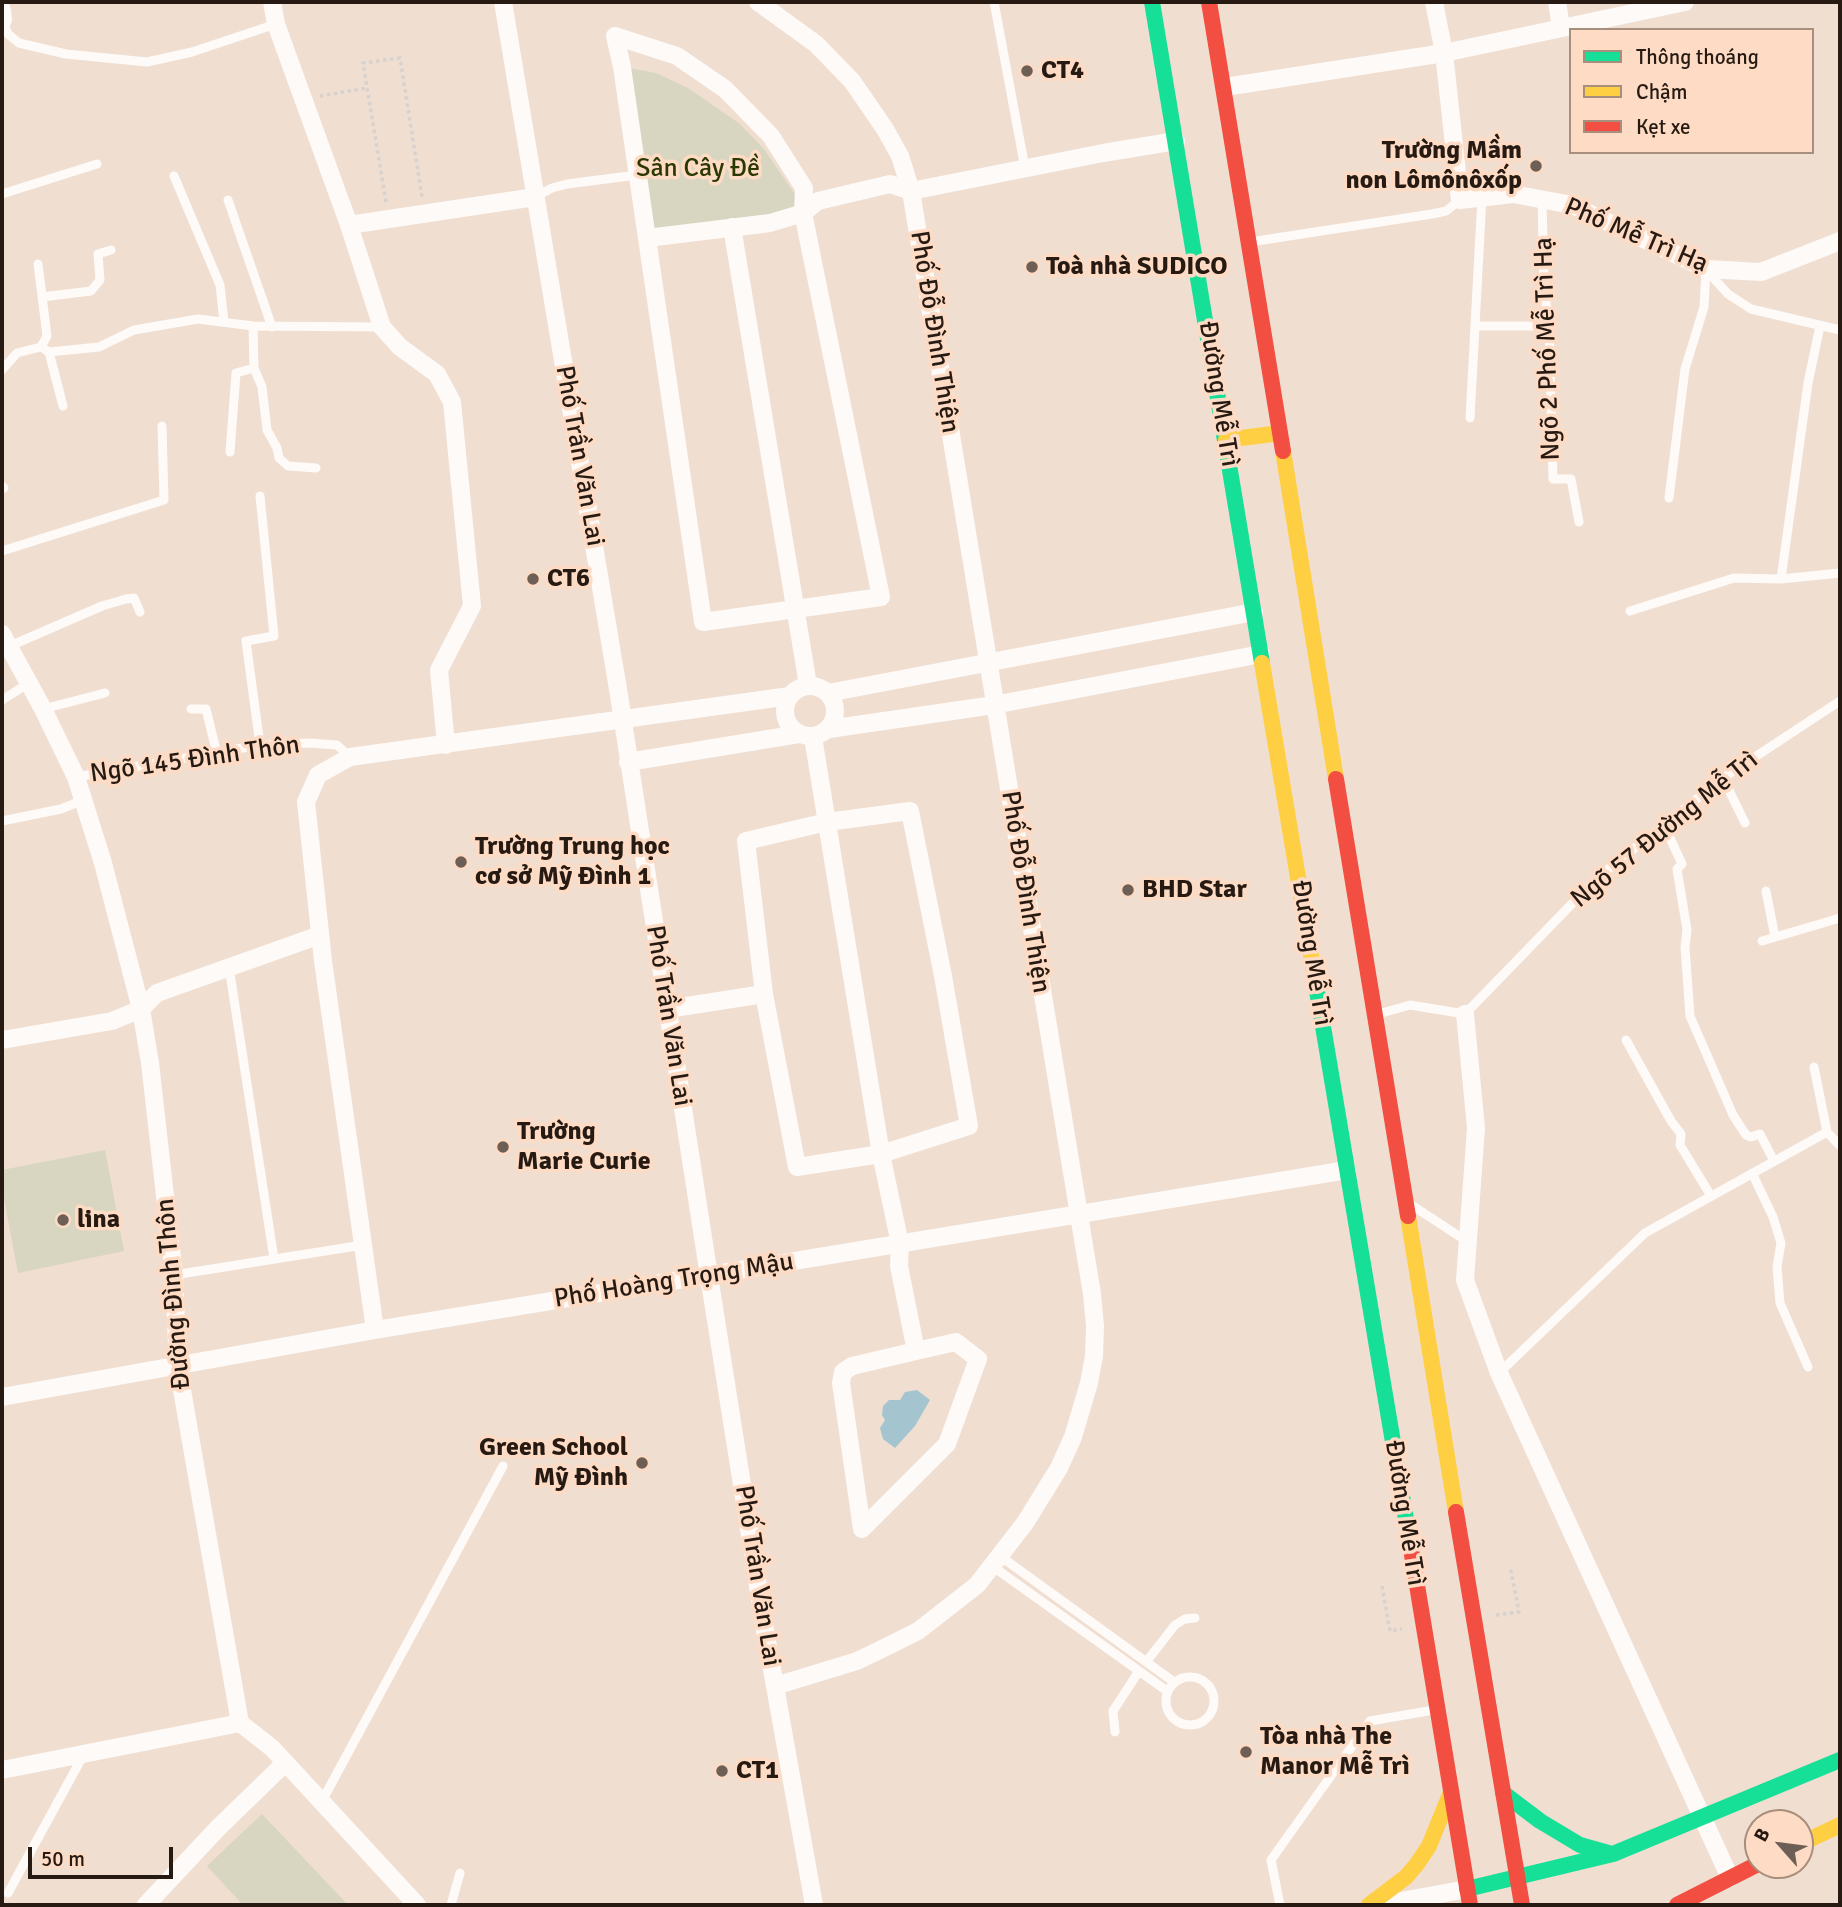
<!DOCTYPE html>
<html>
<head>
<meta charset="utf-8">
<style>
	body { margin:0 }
	#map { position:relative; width:1842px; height:1907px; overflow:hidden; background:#f0ded1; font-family:Signika,sans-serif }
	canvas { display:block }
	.frame { position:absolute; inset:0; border:4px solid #261a12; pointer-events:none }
	.legend { position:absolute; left:1569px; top:28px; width:245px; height:126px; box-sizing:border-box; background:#fddbc4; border:2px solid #a78e7d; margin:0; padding:9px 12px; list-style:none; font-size:21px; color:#261a12 }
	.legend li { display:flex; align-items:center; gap:14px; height:35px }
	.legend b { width:35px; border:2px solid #a78e7d }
	.north { position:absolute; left:1744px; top:1809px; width:70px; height:70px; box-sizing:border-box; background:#fddbc4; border:2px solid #a78e7d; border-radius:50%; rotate:298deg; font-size:19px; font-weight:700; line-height:28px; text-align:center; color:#261a12 }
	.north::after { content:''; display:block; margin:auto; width:24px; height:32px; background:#6d5f55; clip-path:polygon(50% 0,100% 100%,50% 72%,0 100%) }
	.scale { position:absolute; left:28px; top:1847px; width:145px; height:32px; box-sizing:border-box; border:4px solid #261a12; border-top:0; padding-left:9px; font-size:21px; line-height:24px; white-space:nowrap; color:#261a12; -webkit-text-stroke:5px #fddbc4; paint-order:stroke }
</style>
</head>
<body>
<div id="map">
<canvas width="1842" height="1907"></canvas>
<div class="frame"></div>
<ul class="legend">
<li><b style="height:9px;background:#16e098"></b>Thông thoáng</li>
<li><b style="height:9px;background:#ffcf43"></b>Chậm</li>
<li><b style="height:9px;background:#f24e42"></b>Kẹt xe</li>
</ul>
<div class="north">B</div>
<div class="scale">50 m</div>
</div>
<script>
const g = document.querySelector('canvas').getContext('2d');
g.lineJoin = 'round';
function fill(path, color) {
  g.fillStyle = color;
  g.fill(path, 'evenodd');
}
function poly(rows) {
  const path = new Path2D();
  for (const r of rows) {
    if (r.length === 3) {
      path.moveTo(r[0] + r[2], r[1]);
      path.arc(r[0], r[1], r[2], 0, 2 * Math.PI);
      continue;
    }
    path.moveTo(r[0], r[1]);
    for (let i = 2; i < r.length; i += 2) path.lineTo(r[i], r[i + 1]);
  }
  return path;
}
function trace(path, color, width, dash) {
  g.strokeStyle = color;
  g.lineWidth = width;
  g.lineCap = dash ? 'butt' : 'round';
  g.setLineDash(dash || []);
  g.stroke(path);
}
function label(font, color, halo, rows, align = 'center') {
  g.font = font + ' Signika,sans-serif';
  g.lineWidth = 7;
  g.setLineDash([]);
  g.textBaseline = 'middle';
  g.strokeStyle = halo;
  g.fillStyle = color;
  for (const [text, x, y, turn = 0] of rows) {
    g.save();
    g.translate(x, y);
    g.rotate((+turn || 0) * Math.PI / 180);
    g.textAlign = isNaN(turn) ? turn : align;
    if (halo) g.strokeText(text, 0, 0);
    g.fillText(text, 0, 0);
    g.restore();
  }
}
fill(poly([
	[622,67,656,73,688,88,740,124,764,149,794,193,803,213,647,238],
	[105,1150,124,1251,18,1273,2,1188,2,1170],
	[262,1814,348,1905,243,1905,207,1866]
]), '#d8d5c0');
fill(poly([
	[917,1390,930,1400,915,1426,895,1448,883,1439,880,1428,885,1420,882,1415,883,1406,889,1400,900,1400,905,1392]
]), '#a4c5d0');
trace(poly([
	[320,96,367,88],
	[386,202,363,63,400,58,422,197],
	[1382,1586,1390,1631,1402,1629],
	[1496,1615,1519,1612,1510,1566]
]), '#d8d2ce', 3.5, [3.5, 3.5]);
trace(poly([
	[994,2,1025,168],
	[2,20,8,34,19,43,66,54,147,62,192,52,276,24],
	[174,176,220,285,224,322],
	[2,194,97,164],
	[535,197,552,188,567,184,637,175],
	[1542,199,1544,287,1549,326,1553,479,1571,479,1579,522],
	[228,200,272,327],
	[1250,242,1432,214,1446,211,1460,200],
	[38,264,47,336,41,347],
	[1707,271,1728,294,1751,309,1840,330],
	[42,297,91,291,100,280,98,254,111,250],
	[253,326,254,368,262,387,267,430,277,448,279,458,288,466,316,468],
	[1476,326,1549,326],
	[49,352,63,406],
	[2,370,17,353,41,347,49,352,99,347,134,330,198,319,253,326,382,327],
	[1470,418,1482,197],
	[230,452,236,373,254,368],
	[2,486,4,488],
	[260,496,274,636,246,641,260,745],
	[1669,498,1685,369,1704,307,1706,269],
	[2,551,164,500,162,426],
	[1781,579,1808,383,1820,326],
	[1630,611,1734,578,1781,579,1840,573],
	[10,646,102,606,126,599,134,598,140,612],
	[2,700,29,683],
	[43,709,105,693],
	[191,709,206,709,217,754],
	[76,777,260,745,310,743,337,745,350,757],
	[1723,778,1745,823],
	[2,821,61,809,83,800],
	[1664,825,1682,864,1677,869,1687,930,1685,947,1690,1016,1733,1115,1746,1135,1751,1137,1760,1134,1774,1161],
	[1766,891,1775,937],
	[1762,941,1840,918],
	[229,967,274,1259],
	[1378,1014,1410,1005,1465,1014,1596,879,1723,778,1840,701],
	[1626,1040,1671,1121,1681,1134,1680,1145,1711,1196],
	[1814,1067,1827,1132],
	[1827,1132,1840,1146],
	[1752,1173,1773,1217,1781,1243,1777,1267,1780,1303,1808,1367],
	[1413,1206,1468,1242],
	[174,1275,363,1245],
	[1499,1373,1645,1233,1827,1132],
	[1000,1556,1174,1682],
	[992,1566,1167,1691],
	[1146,1662,1175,1625,1185,1619,1195,1618],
	[1190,1701,24],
	[1115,1732,1113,1711,1139,1671],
	[322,1801,503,1466],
	[8,1893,84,1754],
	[451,1905,460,1873],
	[1280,1905,1271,1860,1370,1721,1434,1710]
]), '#fdfaf8', 9);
trace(poly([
	[272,2,276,24,349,225,535,197],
	[503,2,618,689,709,1276,765,1630,814,1905],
	[758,2,816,44,852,81,885,129,900,156,911,191,1092,1294,1095,1326,1094,1356,1089,1383,1073,1437,1059,1468,1025,1523,977,1585,918,1631,890,1645,857,1661,775,1686],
	[1434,2,1444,53,1685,2],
	[1557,2,1561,27],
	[2,10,3,20],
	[615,36,677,56,725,89,771,136,804,188,803,213,881,597,703,622,622,67,615,36],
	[1225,87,1444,53,1460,200,1513,194,1572,205,1706,269,1761,272,1840,241],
	[349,225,382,327,400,347,437,374,452,402,472,606,439,670,446,745],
	[732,227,808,685],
	[647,238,770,223,803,213,818,201,890,184,911,191,1103,153,1176,141],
	[2,634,43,709,76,777,103,863,141,1009,150,1063,174,1275,178,1367,240,1723,272,1748,417,1905],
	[810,711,25],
	[828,693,1254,612],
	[829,729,994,705,1261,654],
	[813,737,881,1154,900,1244,899,1266,916,1351,852,1366,843,1372,841,1383,862,1529,947,1444,978,1359,956,1342,916,1351],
	[628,762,799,734],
	[910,811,943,976,969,1126,881,1154,797,1167,764,994,746,841,827,822,910,811],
	[667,1009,764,994],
	[1465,1014,1476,1128,1465,1280,1499,1373,1730,1878],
	[2,1040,112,1021,141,1009,157,993,320,935],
	[375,1330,323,961,306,802,318,775,350,757,790,696],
	[2,1397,375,1330,1347,1170],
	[2,1770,240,1723],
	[146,1905,218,1828,285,1763],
	[1379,1905,1467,1889]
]), '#fdfaf8', 18);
trace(poly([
	[1152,2,1262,663],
	[1314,973,1411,1549],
	[1503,1793,1540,1821,1580,1845,1612,1854],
	[1467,1889,1613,1854,1840,1760]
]), '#16e098', 16);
trace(poly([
	[1226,440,1280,433],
	[1283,451,1336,779],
	[1262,663,1314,973],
	[1408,1216,1456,1512],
	[1800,1844,1840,1825],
	[1369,1905,1406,1877,1417,1864,1429,1846,1451,1792]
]), '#ffcf43', 16);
trace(poly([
	[1209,2,1283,451],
	[1336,779,1408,1216],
	[1456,1512,1522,1905],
	[1411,1549,1470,1905],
	[1677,1905,1758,1864]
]), '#f24e42', 16);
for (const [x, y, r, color] of [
	[1027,71,7,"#6d5f55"],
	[1536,166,7,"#6d5f55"],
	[1032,267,7,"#6d5f55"],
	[533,579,7,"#6d5f55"],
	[461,862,7,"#6d5f55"],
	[1128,890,7,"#6d5f55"],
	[503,1147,7,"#6d5f55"],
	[63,1220,7,"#6d5f55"],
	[642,1463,7,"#6d5f55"],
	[1246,1752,7,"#6d5f55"],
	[722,1771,7,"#6d5f55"]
]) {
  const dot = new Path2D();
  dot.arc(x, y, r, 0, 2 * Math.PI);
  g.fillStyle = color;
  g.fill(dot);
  trace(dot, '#fddbc4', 2.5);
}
label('bold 26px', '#261a12', '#fddbc4', [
	["CT4",1041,71],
	["Trường Mầm",1522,151,"right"],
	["non Lômônôxốp",1522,181,"right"],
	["Toà nhà SUDICO",1046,267],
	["CT6",547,579],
	["Trường Trung học",475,847],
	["cơ sở Mỹ Đình 1",475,877],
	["BHD Star",1142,890],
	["Trường",517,1132],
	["Marie Curie",517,1162],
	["lina",77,1220],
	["Green School",628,1448,"right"],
	["Mỹ Đình",628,1478,"right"],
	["Tòa nhà The",1260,1737],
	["Manor Mễ Trì",1260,1767],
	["CT1",736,1771]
], 'left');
label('26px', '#2b3802', '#fddbc4', [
	["Sân Cây Đề",698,169]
]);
label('26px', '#261a12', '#fddbc4', [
	["Phố Mễ Trì Hạ",1636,236,23],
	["Phố Đỗ Đình Thiện",934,332,81],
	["Ngõ 2 Phố Mễ Trì Hạ",1548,349,-92],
	["Đường Mễ Trì",1218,394,81],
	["Phố Trần Văn Lai",579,456,80],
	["Ngõ 145 Đình Thôn",195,760,-8],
	["Ngõ 57 Đường Mễ Trì",1665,830,-39],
	["Phố Đỗ Đình Thiện",1025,892,81],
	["Đường Mễ Trì",1311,953,81],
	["Phố Trần Văn Lai",668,1016,81],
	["Phố Hoàng Trọng Mậu",674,1281,-9],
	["Đường Đình Thôn",174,1294,-95],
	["Đường Mễ Trì",1404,1513,81],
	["Phố Trần Văn Lai",757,1576,81]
]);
</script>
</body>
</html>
